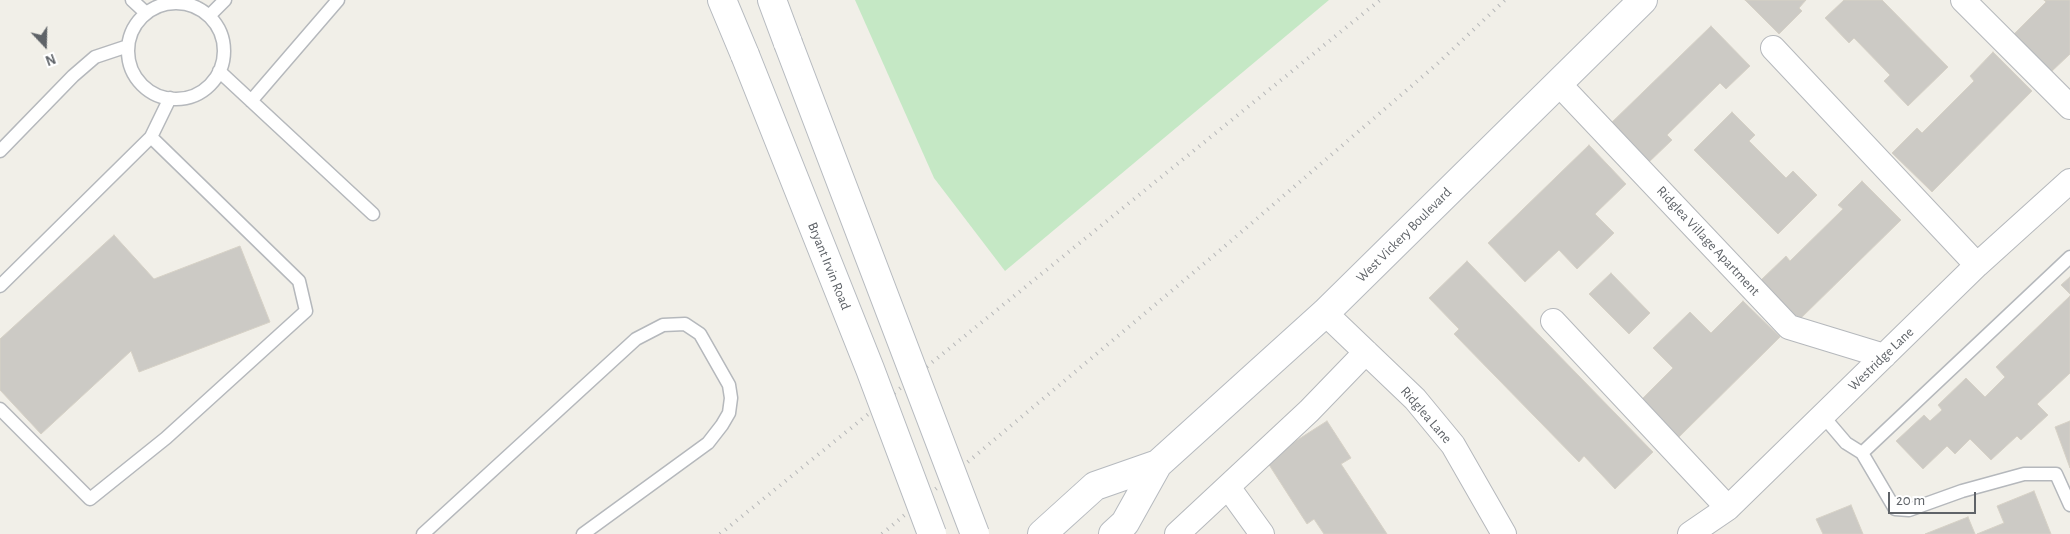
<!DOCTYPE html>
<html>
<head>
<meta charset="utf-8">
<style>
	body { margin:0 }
	#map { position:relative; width:2070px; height:534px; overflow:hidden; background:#f1efe8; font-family:"Alegreya Sans",sans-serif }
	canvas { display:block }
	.north { position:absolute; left:20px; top:20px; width:50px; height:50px; -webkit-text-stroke:4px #fff; paint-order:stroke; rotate:159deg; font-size:14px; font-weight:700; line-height:20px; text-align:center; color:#5f6368 }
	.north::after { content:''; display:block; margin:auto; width:18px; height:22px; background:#5f6368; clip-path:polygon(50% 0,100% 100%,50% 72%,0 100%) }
	.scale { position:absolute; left:1888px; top:492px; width:88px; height:22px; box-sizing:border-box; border:2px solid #5f6368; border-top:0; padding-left:6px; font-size:15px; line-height:18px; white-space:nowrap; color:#5f6368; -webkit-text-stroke:4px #fff; paint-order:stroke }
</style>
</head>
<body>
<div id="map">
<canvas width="2070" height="534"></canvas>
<div class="north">N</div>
<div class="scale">20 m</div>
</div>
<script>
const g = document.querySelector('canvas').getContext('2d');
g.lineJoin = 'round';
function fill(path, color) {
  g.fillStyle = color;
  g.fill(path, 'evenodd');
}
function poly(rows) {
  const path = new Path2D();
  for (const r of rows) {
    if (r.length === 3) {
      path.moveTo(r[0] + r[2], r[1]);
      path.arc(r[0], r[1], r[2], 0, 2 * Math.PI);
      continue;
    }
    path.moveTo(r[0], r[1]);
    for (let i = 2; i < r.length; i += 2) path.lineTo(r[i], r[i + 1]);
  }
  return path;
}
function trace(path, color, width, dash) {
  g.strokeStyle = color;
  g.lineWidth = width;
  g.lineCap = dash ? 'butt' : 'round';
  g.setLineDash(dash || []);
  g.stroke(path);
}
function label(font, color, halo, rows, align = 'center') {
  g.font = font + ' "Alegreya Sans",sans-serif';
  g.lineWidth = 4.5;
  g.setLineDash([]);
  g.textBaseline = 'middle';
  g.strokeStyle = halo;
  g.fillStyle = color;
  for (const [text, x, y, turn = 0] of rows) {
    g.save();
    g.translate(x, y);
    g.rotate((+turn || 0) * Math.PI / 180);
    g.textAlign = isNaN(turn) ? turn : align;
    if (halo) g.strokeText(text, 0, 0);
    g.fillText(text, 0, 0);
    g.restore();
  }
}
fill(poly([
	[855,0,1329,0,1005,271,934,178]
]), '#c5e8c5');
const building = poly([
	[1745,0,1806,0,1799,8,1802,11,1779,34,1745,0],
	[1844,0,1882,0,1948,67,1908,106,1884,81,1890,75,1854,38,1849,43,1825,18,1844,0],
	[2044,0,2070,0,2070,54,2050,73,2013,35,2046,2,2044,0],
	[1711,26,1750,66,1726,89,1720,83,1667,135,1672,140,1647,164,1609,125,1711,26],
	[1993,52,2032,91,1932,192,1892,153,1917,128,1922,133,1974,81,1970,76,1993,52],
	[1732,112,1755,135,1749,141,1786,178,1793,171,1817,195,1778,234,1694,150,1732,112],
	[1589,145,1626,184,1595,214,1614,233,1577,269,1559,250,1525,282,1488,243,1589,145],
	[1862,181,1901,220,1799,320,1761,280,1786,256,1790,261,1843,209,1838,205,1862,181],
	[114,235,154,279,240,246,270,322,139,372,131,351,41,434,0,390,0,339,114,235],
	[1467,261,1653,452,1615,489,1584,456,1579,462,1454,334,1459,329,1429,298,1467,261],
	[1611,273,1650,313,1629,334,1589,294,1611,273],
	[2070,277,2070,294,2061,285,2070,277],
	[2070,296,2070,373,2037,404,2048,415,2021,440,2017,436,1991,460,1970,439,1955,454,1947,446,1923,469,1896,441,1924,415,1930,421,1942,410,1938,405,1966,378,1985,397,2005,377,1996,367,2070,296],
	[1743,301,1780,337,1678,438,1641,400,1673,368,1653,348,1690,312,1711,333,1743,301],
	[1327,421,1351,458,1341,464,1387,534,1324,534,1314,519,1307,524,1266,460,1327,421],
	[2070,421,2070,468,2055,427,2070,421],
	[2034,491,2051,534,1977,534,2004,523,1997,506,2034,491],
	[1851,505,1863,534,1823,534,1816,519,1851,505],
	[1968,517,1975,534,1925,534,1968,517]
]);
fill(building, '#cccac5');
trace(building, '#d6d1c6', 1);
const lane = poly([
	[132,0,146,13],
	[176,51,48],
	[209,16,225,0],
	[219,71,373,214],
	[251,101,338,0],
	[0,151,73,76,95,57,128,46],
	[0,286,151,137,170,98],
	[0,409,90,499,166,438,306,311,299,281,151,137],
	[1823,416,1846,443,1862,453,2070,257],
	[1862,453,1895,509,1909,510,1962,491,2024,474,2056,474,2070,505],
	[423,534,636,339,663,325,685,324,700,334,729,385,731,398,729,413,722,425,708,443,583,534]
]);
const street = poly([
	[1963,0,2070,107],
	[1773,48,1977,265],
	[1558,83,1789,327,1884,356],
	[1325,313,1415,399,1453,445,1504,534],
	[1553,321,1728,508],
	[1228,487,1262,534],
	[1177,534,1309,411,1366,352],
	[1690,534,1728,508,1977,265,2070,181]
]);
const secondary = poly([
	[722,0,745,55],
	[772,0,788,43],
	[1042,534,1095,486,1158,464],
	[1113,534,1125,523,1158,464,1325,313,1643,0]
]);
trace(lane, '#b5b8bc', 15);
trace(street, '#b5b8bc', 26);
trace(secondary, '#b6babf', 30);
trace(lane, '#fff', 12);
trace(street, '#fff', 24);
trace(secondary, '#fff', 28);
trace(poly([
	[720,534,1380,0],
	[882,534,1218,252,1436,65,1505,0]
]), '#b6b7b8', 4, [1, 6]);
const secondaryBridge = poly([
	[788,43,975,534],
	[745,55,870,369,932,534]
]);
trace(secondaryBridge, '#b6babf', 30, []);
trace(secondaryBridge, '#fff', 28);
label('14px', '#5f6368', '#fff', [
	["West Vickery Boulevard",1404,235,-45],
	["Ridglea Village Apartment",1708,241,47],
	["Bryant Irvin Road",829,266,68],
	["Westridge Lane",1881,359,-44],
	["Ridglea Lane",1426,415,49]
]);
</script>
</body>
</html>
